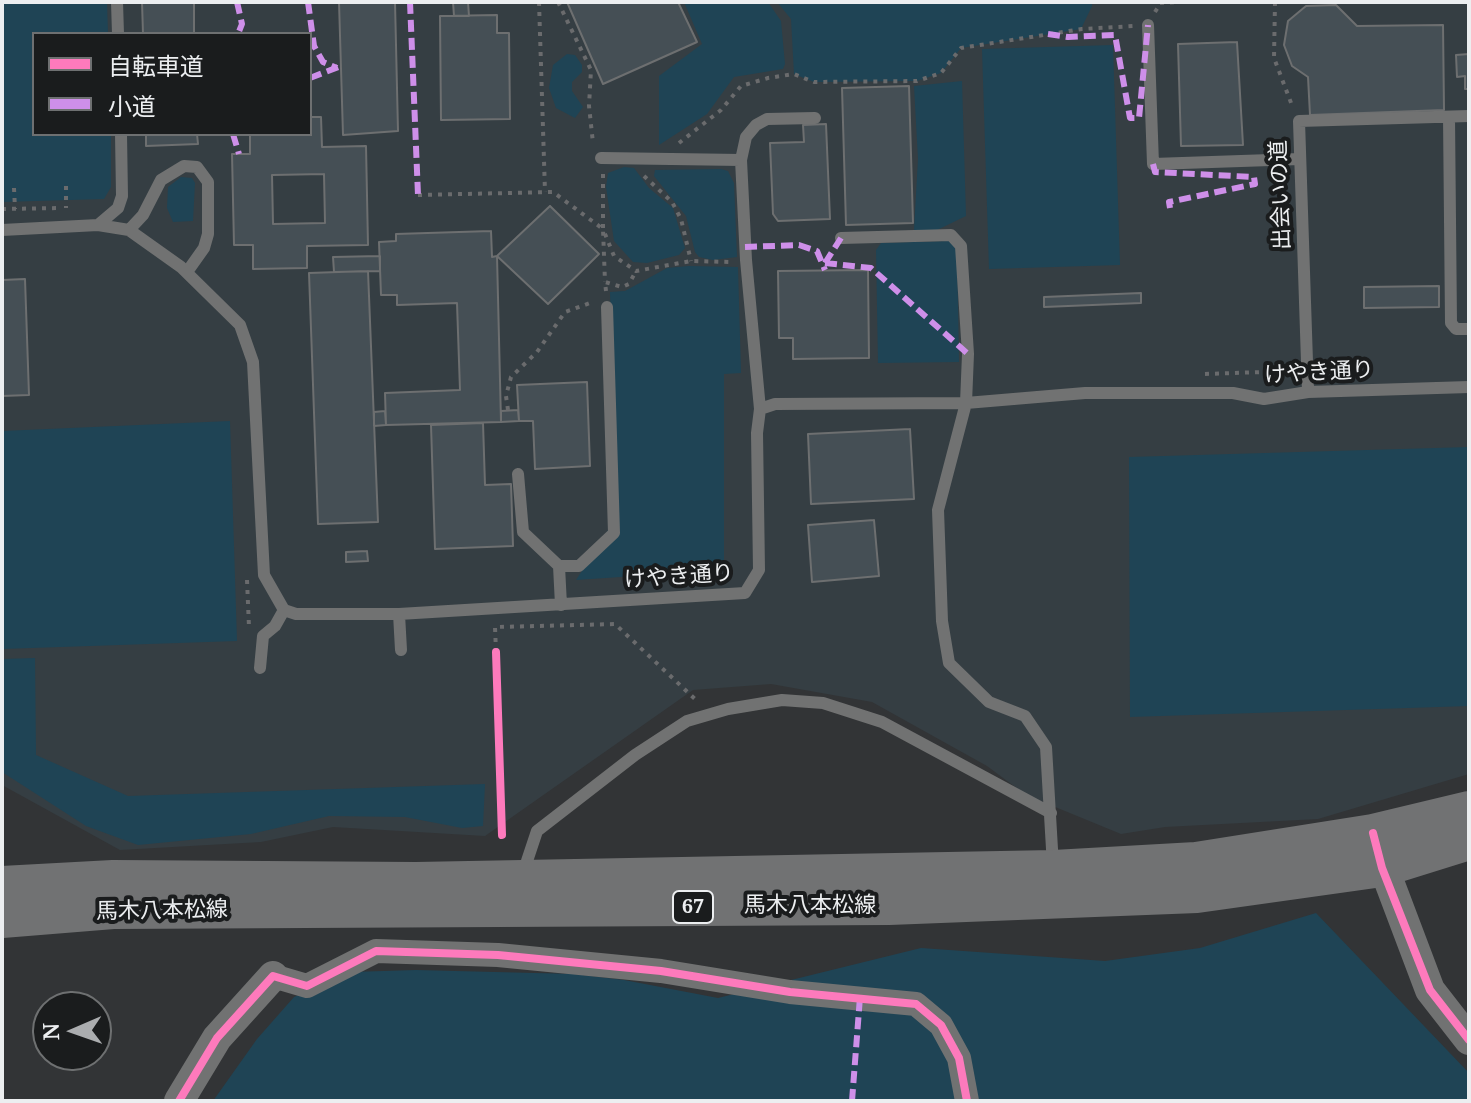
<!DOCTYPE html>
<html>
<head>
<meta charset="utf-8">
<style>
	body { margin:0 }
	#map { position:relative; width:1471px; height:1103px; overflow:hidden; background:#323436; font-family:"Noto Serif","Noto Sans JP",serif }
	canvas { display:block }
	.frame { position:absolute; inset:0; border:4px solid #eceef0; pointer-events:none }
	.legend { position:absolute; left:32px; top:32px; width:280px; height:104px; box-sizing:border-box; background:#1a1c1d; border:2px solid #6e7071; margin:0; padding:10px 14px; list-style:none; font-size:24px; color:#eceef0 }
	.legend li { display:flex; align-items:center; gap:16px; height:40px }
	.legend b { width:40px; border:2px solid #6e7071 }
	.north { position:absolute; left:32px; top:991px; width:80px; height:80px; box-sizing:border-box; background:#1a1c1d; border:2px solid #6e7071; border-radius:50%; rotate:268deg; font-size:22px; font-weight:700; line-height:32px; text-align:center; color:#eceef0 }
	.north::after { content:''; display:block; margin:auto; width:28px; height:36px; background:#abadaf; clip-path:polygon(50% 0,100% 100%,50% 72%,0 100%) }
</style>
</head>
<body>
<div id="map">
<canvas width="1471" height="1103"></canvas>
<div class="frame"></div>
<ul class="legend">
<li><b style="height:10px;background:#fd7abc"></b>自転車道</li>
<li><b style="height:10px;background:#ce8fe9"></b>小道</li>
</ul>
<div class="north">N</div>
</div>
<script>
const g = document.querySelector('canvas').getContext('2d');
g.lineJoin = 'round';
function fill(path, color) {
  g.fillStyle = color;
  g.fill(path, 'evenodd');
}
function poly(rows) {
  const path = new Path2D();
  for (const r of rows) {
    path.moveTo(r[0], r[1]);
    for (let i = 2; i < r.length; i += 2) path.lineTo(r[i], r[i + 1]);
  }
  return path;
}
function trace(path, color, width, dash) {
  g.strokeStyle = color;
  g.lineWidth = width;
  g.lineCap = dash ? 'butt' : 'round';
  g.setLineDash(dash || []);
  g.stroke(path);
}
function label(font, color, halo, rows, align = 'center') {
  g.font = font + ' "Noto Serif","Noto Sans JP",serif';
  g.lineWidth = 8;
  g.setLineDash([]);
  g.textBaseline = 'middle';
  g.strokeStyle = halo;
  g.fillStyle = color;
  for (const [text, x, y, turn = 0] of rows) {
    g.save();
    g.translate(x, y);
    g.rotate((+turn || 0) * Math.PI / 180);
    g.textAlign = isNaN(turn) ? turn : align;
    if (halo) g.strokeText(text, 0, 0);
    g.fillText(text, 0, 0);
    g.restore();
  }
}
fill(poly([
	[2,2,1469,2,1469,774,1318,819,1165,827,1121,834,1026,795,987,766,872,702,771,684,693,690,485,836,333,827,261,842,120,850,2,785],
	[34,34,310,34,310,134,34,134]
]), '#353e43');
fill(poly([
	[2,2,107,2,108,34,34,34,34,134,111,134,111,187,104,199,2,202],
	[684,2,768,2,781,21,785,64,783,69,734,77,707,114,659,145,659,76,702,44],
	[777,2,1092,2,1092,6,1081,29,961,48,941,73,917,81,814,82,794,74,791,19],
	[1113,45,1120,265,989,269,982,49],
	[567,54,575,55,582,65,582,72,572,82,572,91,583,107,575,118,556,108,549,88,553,65],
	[962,81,966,216,937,230,914,230,918,159,914,86],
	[624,167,634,168,649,188,673,208,685,248,679,255,647,263,633,262,614,241,606,187,608,173],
	[721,169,728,171,734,183,737,257,713,260,699,257,695,252,686,216,654,176,655,170],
	[181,177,192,178,195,183,193,221,173,222,167,208,168,187],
	[949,241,957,247,959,362,878,363,876,250,881,243],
	[689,266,738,267,741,373,724,374,724,570,576,580,617,516,610,292,625,291,667,268],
	[230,421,237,641,2,649,2,431],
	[1469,447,1469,706,1130,717,1129,457],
	[35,658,36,755,128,796,485,784,483,826,462,828,405,817,329,816,251,834,138,845,86,826,2,772,2,659],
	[1316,913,1469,1073,1469,1101,213,1101,257,1039,294,997,351,972,416,970,574,974,624,980,718,998,921,948,1105,961,1200,948]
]), '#1f4455');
const building = poly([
	[142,2,194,2,194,34,143,34,142,2],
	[339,2,395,2,398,131,343,135,339,2],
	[453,2,468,2,469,16,454,16,453,2],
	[567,2,678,2,697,42,603,84,567,2],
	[1336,5,1357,26,1443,25,1444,110,1310,115,1308,77,1292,66,1284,45,1288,21,1306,6,1336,5],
	[497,15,497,33,509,33,510,119,441,120,440,16,497,15],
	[1237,42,1243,145,1181,146,1178,44,1237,42],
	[1469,54,1469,89,1465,89,1465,76,1457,77,1456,55,1469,54],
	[909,86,913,223,846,225,842,88,909,86],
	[310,117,321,117,322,147,366,146,368,245,307,246,307,268,253,269,253,245,234,245,232,154,250,154,250,134,310,134,310,117],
	[324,174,325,223,273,224,272,175,324,174],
	[826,124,830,219,778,221,773,214,770,143,804,142,803,125,826,124],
	[146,134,197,134,198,144,146,146,146,134],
	[550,206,599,254,548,304,497,256,550,206],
	[491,231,492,257,497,256,501,422,386,425,385,393,460,390,457,303,397,305,397,295,381,295,379,242,396,241,396,234,491,231],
	[380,256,380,271,334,272,333,257,380,256],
	[868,270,869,358,793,359,793,338,779,338,778,271,868,270],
	[368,271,378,522,318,524,309,273,368,271],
	[25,279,29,395,2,396,2,280,25,279],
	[1439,286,1439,307,1364,308,1364,287,1439,286],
	[1141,293,1141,303,1044,307,1044,297,1141,293],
	[587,382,590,466,535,469,533,421,519,421,517,385,587,382],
	[518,410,519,421,501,422,501,411,518,410],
	[385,411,386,425,374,426,374,412,385,411],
	[483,423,485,485,511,484,513,546,435,549,431,425,483,423],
	[910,429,914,499,811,504,808,434,910,429],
	[874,520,879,576,812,582,808,525,874,520],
	[367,551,368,561,346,562,346,552,367,551]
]);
fill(building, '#454f55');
trace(building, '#6d6f70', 2);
trace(poly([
	[539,2,545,192],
	[558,2,591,70,589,106,593,143],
	[1275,2,1274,58,1293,108],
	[1160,3,1181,2],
	[1155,12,1160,4],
	[679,143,721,110,741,86,768,78,794,74,814,82,917,81,941,73,961,48,1082,29,1134,26],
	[603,174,603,229,614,256,636,271,691,261,731,262],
	[644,176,672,202,681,219,691,261],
	[66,186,66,208],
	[14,188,15,209],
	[418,195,553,192,603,229,605,282],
	[2,209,60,208],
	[606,291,605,282,622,287,629,284,636,271],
	[1205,374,1292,371],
	[508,410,506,396,511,377,537,352,565,312,590,303],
	[247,580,249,627],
	[496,652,495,627,615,624,696,700]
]), '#6a6b6d', 4, [4, 6]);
trace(poly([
	[117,2,118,34],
	[1148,25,1153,164,1300,159],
	[1449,117,1451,323,1456,329,1469,329],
	[741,160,746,137,756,125,767,119,815,118],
	[98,225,118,208,122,196,121,134],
	[2,230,98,225,129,230,181,267,240,325,253,362,264,575,284,610,296,614,399,614,745,593,759,570,757,433,760,409,746,260,741,160,601,158],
	[129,230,143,215,161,180,184,166,197,167,208,182,208,234,204,248,187,272],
	[841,238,951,235,961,246,968,354,966,403,938,510,942,621,949,663,989,702,1025,716,1046,747,1053,866],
	[1308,392,1299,121,1469,116],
	[760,409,775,404,966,403,1085,393,1233,393,1264,399,1308,392,1469,387],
	[518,474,523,532,559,566,561,605],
	[559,566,579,566,614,533,607,307],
	[399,614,401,650],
	[260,668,263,636,275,626,284,610],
	[527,875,527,861,537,831,635,755,687,721,728,709,782,700,823,703,882,722,1051,813]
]), '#717272', 12);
trace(poly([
	[273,976,307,986,376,951,498,955,661,971,790,992,916,1004,941,1025,959,1058,967,1101]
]), '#717272', 24);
trace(poly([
	[1376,847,1430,990,1469,1040],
	[179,1101,217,1038,273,976]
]), '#717272', 30);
trace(poly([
	[2,885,113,879,416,881,1054,869,1196,861,1373,833,1469,810],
	[2,919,113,910,889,906,1197,894,1382,868,1469,841]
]), '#717273', 38);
trace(poly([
	[237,2,242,24,238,34],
	[308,2,314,46,323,62,337,68],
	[410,2,418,195],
	[1048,34,1068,37,1115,35,1130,118,1139,118,1148,25],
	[310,78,341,66],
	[233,134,239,154],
	[1153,164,1155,172,1254,177,1255,184,1169,202,1170,208],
	[745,247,799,245,817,251,825,270],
	[825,263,871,268,968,354],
	[825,263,841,238],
	[852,1101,860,997]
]), '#ce8fe9', 6, [12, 6]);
trace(poly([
	[496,652,502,835],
	[1373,833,1382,868,1430,990,1469,1040],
	[179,1101,217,1038,273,976,307,986,376,951,498,955,661,971,790,992,916,1004,941,1025,959,1058,967,1101]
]), '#fd7abc', 8);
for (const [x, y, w] of [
	[693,907,40]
]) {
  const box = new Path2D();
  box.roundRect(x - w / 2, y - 16, w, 32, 6);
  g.fillStyle = '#1a1c1d';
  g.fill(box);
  trace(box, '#eceef0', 2);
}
label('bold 20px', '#eceef0', null, [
	["67",693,907]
]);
label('22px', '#eceef0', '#1a1c1d', [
	["出会いの道",1281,195,-92],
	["けやき通り",1319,373,-3],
	["けやき通り",679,577,-4],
	["馬木八本松線",810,906],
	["馬木八本松線",162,911,-1]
]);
</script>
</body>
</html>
